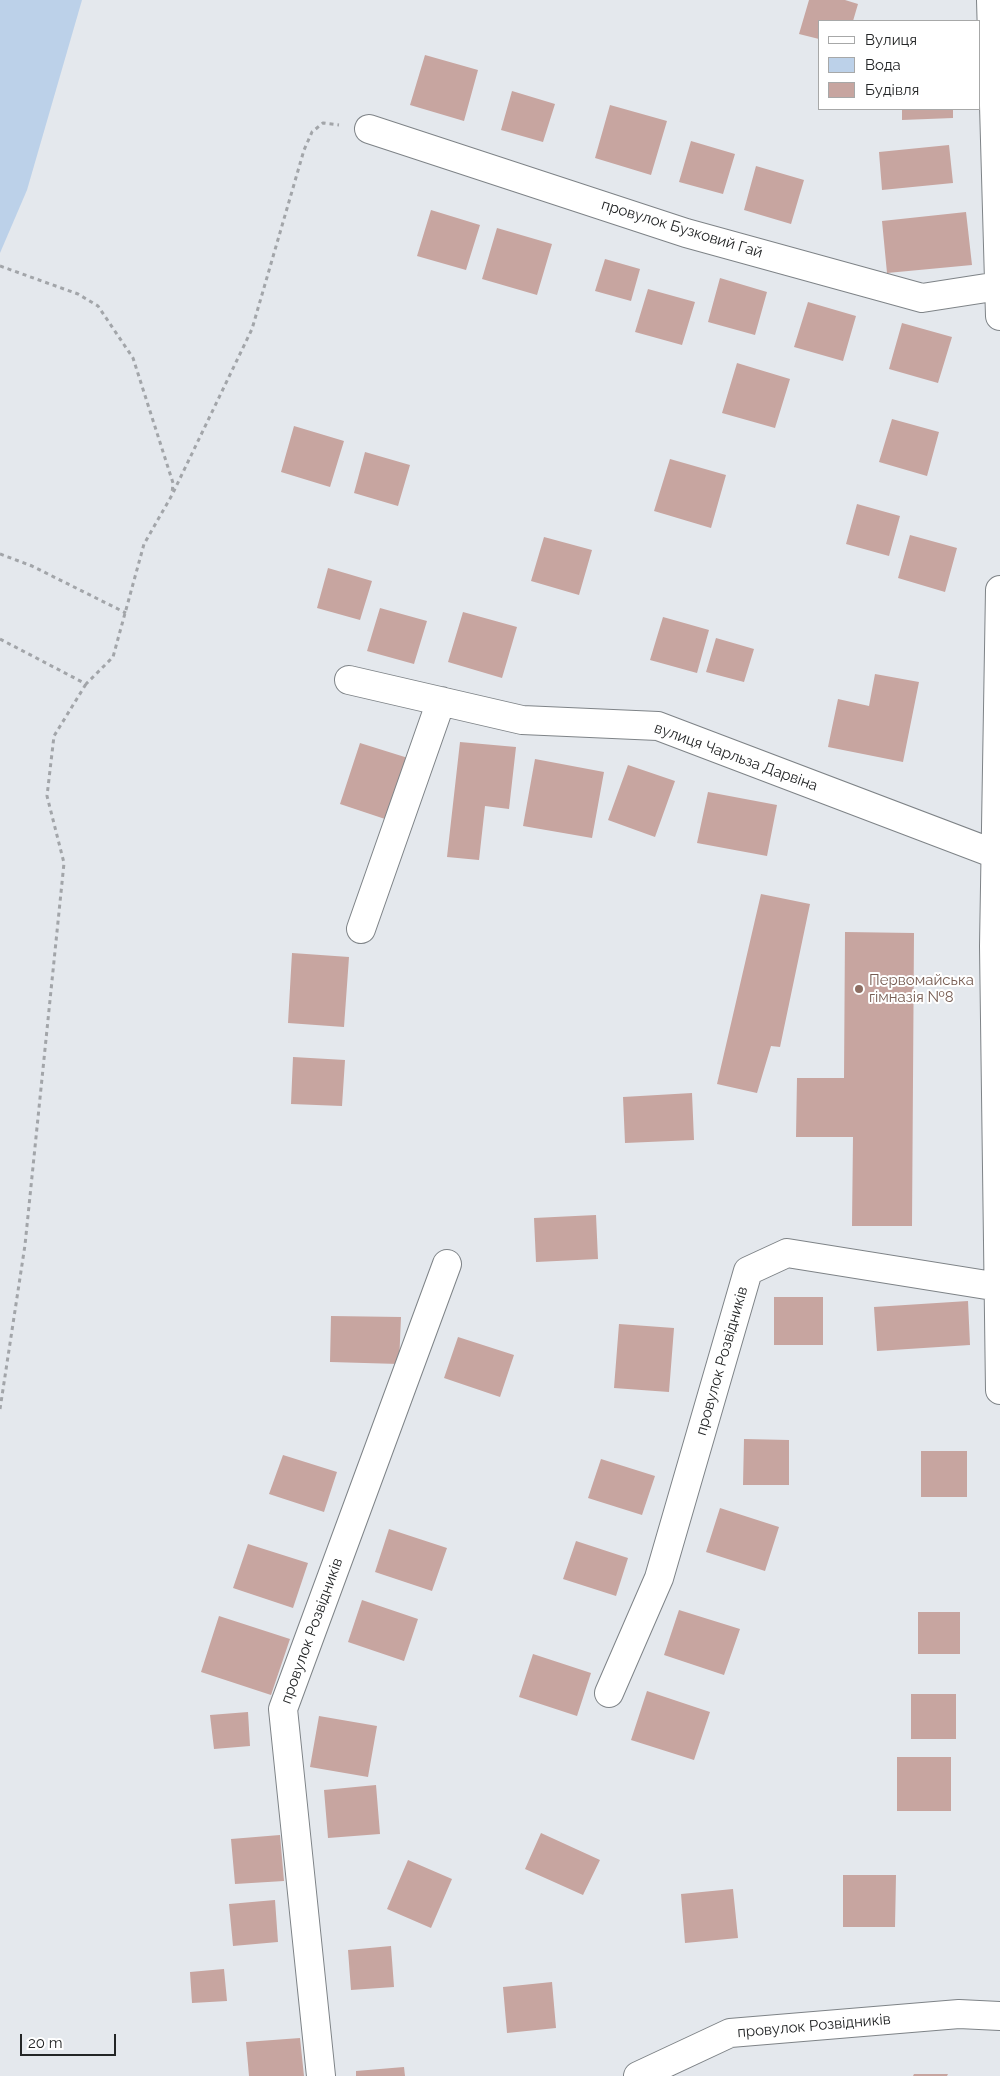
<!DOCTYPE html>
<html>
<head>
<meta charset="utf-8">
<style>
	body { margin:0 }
	#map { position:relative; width:1000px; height:2076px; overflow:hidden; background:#e4e8ed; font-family:Raleway,sans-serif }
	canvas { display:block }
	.legend { position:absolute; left:818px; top:20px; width:162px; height:90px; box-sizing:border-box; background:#fff; border:1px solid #a7a8a8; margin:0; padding:6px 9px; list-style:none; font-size:15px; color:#232526 }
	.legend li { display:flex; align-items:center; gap:10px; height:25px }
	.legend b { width:25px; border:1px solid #a7a8a8 }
	.scale { position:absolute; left:20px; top:2034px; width:96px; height:22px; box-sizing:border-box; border:2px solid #232526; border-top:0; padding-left:6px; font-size:15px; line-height:18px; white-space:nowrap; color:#232526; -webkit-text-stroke:4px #fff; paint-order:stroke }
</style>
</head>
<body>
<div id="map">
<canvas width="1000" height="2076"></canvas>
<ul class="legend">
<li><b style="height:6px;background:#fff"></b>Вулиця</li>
<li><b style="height:14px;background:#bcd1e9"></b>Вода</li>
<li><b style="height:14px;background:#c7a5a0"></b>Будівля</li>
</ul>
<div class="scale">20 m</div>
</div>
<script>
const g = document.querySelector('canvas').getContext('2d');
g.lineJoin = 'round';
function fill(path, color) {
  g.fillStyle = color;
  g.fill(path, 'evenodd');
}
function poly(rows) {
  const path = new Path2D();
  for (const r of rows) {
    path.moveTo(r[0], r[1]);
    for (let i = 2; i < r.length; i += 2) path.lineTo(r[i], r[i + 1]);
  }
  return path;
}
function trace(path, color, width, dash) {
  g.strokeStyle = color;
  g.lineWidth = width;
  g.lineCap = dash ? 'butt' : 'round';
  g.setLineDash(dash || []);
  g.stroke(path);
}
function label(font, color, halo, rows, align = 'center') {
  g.font = font + ' Raleway,sans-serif';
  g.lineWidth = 4;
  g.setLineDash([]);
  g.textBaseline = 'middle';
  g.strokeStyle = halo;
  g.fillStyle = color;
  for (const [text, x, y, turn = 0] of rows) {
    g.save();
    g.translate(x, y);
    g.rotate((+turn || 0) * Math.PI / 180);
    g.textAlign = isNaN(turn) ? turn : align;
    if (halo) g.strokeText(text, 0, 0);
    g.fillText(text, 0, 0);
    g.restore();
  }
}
fill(poly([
	[0,0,82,0,27,190,0,253]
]), '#bcd1e9');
fill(poly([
	[809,0,845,0,858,4,853,21,819,21,819,39,799,34],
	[425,55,478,70,464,121,410,105],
	[512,91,555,104,543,142,501,130],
	[610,105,667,121,651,175,595,158],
	[902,109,953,109,953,118,902,120],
	[691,141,735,154,723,194,679,182],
	[949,145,953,183,882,190,879,152],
	[756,166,804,180,791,224,744,210],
	[431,210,480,225,466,270,417,256],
	[966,212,972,265,887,273,882,221],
	[497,228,552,244,537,295,482,279],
	[605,259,640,269,631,301,595,291],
	[720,278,767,292,755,335,708,322],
	[648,289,695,302,682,345,635,332],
	[808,302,856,316,843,361,794,347],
	[902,323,952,337,938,383,889,369],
	[737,363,790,379,775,428,722,413],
	[892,419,939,432,927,476,879,462],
	[294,426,344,441,330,487,281,472],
	[365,452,410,465,398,506,354,493],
	[670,459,726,475,711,528,654,511],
	[857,504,900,516,889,556,846,544],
	[910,535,957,548,945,592,898,578],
	[544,537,592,550,579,595,531,581],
	[328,568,372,581,360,620,317,608],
	[380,608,427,621,414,664,367,651],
	[463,612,517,627,502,678,448,662],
	[663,617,709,630,697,673,650,660],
	[716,638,754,649,744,682,706,672],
	[875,674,919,682,903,762,828,747,838,699,869,706],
	[460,742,516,747,509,809,485,806,479,860,447,857],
	[360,743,408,758,388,820,340,804],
	[535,759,604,772,592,838,523,826],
	[628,765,675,781,655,837,608,820],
	[708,792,777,805,767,856,697,843],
	[761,894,810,904,780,1047,771,1046,757,1093,717,1084],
	[845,932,914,933,912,1226,852,1226,853,1137,796,1137,797,1078,844,1078],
	[292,953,349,957,344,1027,288,1023],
	[293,1057,345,1060,342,1106,291,1104],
	[692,1093,694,1140,625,1143,623,1097],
	[596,1215,598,1259,536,1262,534,1218],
	[774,1297,823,1297,823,1345,774,1345],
	[968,1301,970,1345,877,1351,874,1307],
	[331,1316,401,1317,399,1364,330,1362],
	[619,1324,674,1328,669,1392,614,1388],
	[458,1337,514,1355,500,1397,444,1378],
	[744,1439,789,1440,789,1485,743,1485],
	[921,1451,967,1451,967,1497,921,1497],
	[283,1455,337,1472,324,1512,269,1494],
	[601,1459,655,1476,642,1515,588,1498],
	[720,1508,779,1527,765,1571,706,1552],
	[389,1529,447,1548,432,1591,375,1572],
	[576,1541,628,1558,616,1596,563,1579],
	[248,1544,308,1563,293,1608,233,1588],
	[362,1600,418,1619,404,1661,348,1642],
	[679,1610,740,1629,724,1675,664,1655],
	[918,1612,960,1612,960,1654,918,1654],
	[219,1616,290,1639,271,1695,201,1672],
	[533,1654,591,1673,577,1716,519,1697],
	[647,1691,710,1712,694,1760,631,1740],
	[911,1694,956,1694,956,1739,911,1739],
	[248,1712,250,1746,214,1749,210,1715],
	[319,1716,377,1726,368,1777,310,1767],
	[897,1757,951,1757,951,1811,897,1811],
	[376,1785,380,1834,328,1838,324,1790],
	[541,1833,600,1860,583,1895,525,1869],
	[280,1835,284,1881,235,1884,231,1839],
	[408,1860,452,1879,431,1928,387,1909],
	[843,1875,896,1875,895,1927,843,1927],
	[733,1889,738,1938,685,1943,681,1894],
	[275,1900,278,1942,233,1946,229,1904],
	[391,1946,394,1987,351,1990,348,1950],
	[224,1969,227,2001,192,2003,190,1972],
	[552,1982,556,2028,507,2033,503,1987],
	[300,2038,304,2076,249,2076,246,2042],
	[404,2067,405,2076,356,2076,356,2071],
	[914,2074,948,2074,947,2076,913,2076]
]), '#c7a5a0');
const minor = poly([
	[991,0,1000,316],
	[369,129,686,233,922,298,999,286],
	[1000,590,994,946,1000,1390],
	[349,680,522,720,658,726,995,854],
	[361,929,441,701],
	[609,1693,659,1578,748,1271,787,1253,999,1287],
	[321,2076,283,1709,447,1264],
	[638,2076,730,2033,959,2014,1000,2016]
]);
trace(minor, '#7e8387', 30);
trace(poly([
	[0,266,78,294,98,306,133,358,173,483,172,494],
	[0,554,32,566,126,613],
	[0,639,86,684,113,657,144,544,172,495,252,329,304,150,312,132,323,123,339,125],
	[0,1409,25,1245,64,863,47,796,54,736,86,684]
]), '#a2a5a9', 3, [4, 4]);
trace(minor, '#fff', 28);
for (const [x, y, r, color] of [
	[859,989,5,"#8d6e63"]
]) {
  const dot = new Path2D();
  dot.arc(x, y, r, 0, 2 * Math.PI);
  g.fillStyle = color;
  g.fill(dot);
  trace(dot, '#fff', 2);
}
label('15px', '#232526', '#fff', [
	["провулок Бузковий Гай",682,229,17],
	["вулиця Чарльза Дарвіна",736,757,20],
	["провулок Розвідників",722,1361,-74],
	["провулок Розвідників",312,1631,-70],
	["провулок Розвідників",814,2026,-5]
]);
label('15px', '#785e54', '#fff', [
	["Первомайська",869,980],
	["гімназія №8",869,997]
], 'left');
</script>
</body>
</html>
